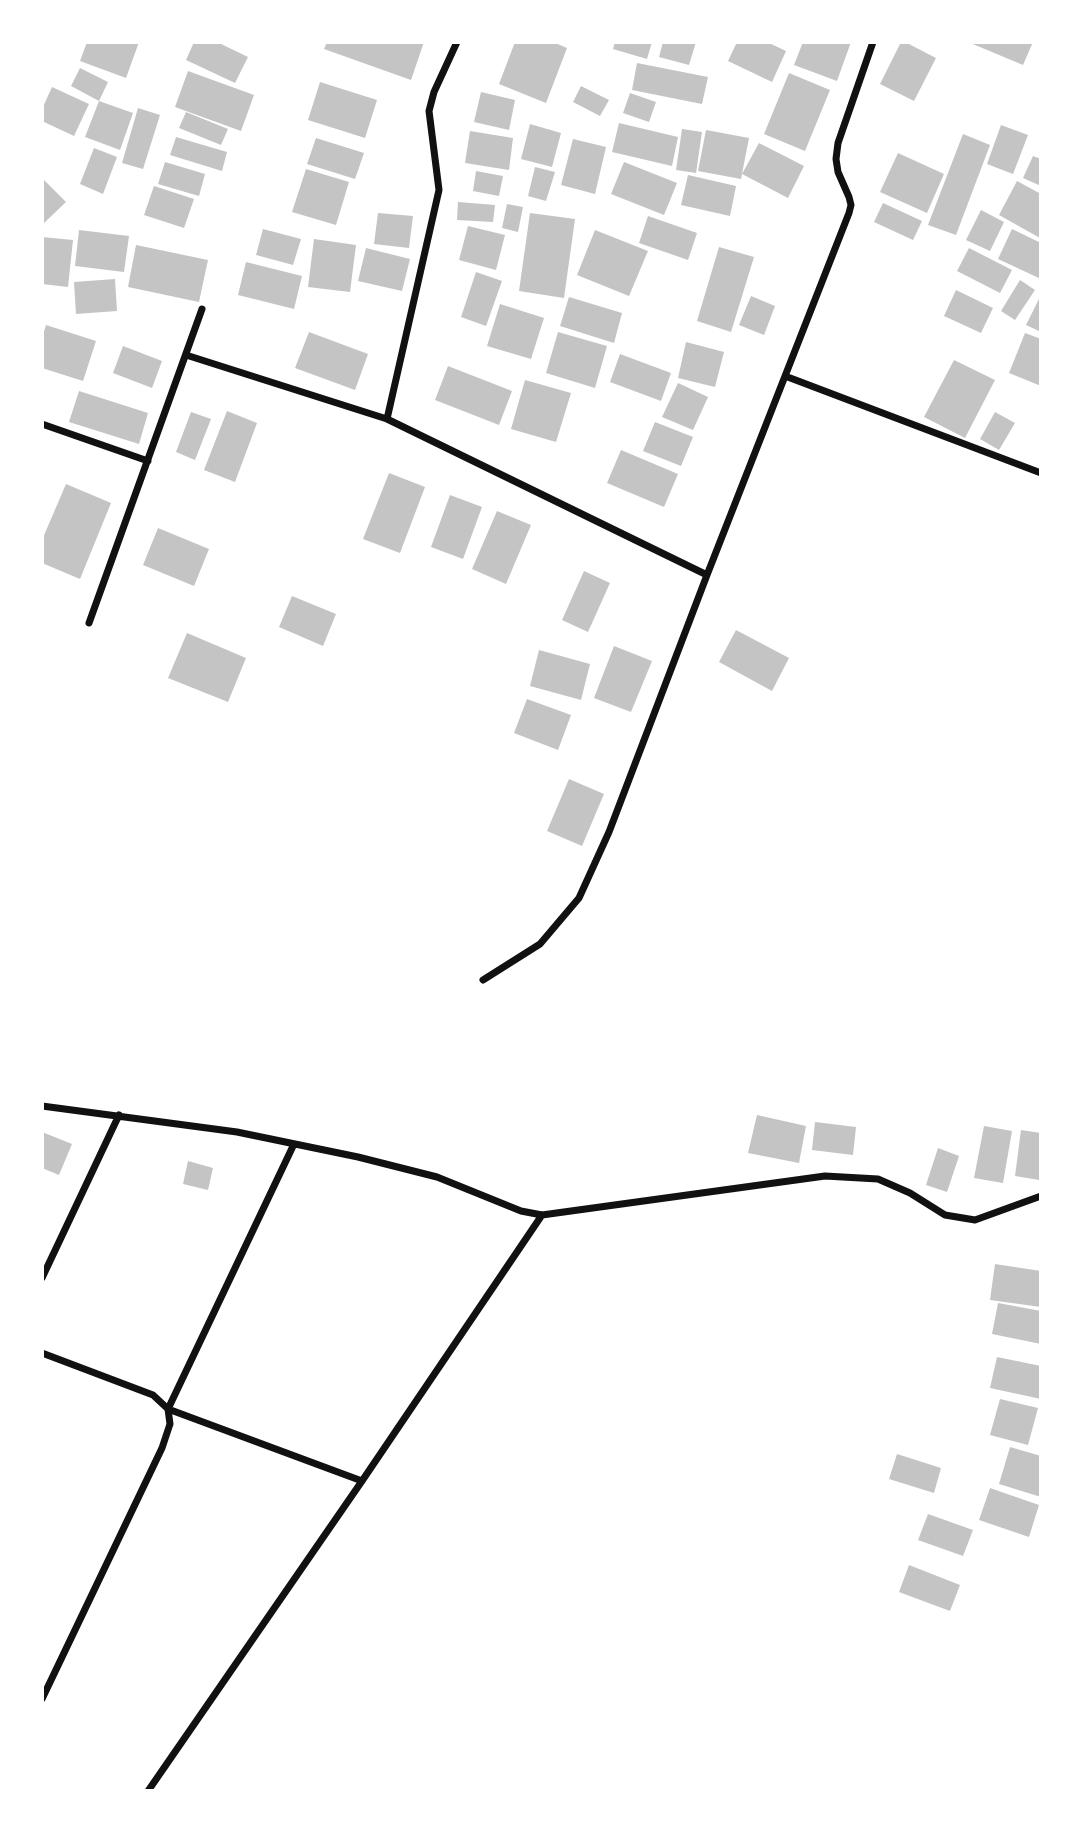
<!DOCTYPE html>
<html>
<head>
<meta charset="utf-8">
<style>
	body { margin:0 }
	#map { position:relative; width:1083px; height:1833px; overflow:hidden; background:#fff; font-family:Arial,sans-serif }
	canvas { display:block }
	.frame { position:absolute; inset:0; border:44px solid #fff; pointer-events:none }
</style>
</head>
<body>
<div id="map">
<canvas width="1083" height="1833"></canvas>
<div class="frame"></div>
</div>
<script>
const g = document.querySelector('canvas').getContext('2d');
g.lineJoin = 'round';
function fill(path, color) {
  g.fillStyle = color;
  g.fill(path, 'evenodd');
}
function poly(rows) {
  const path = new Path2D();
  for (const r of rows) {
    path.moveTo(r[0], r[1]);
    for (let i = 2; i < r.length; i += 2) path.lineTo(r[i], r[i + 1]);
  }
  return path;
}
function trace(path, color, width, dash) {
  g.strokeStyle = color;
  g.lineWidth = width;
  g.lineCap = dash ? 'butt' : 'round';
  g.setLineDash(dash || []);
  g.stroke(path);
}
fill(poly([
	[87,42,139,42,126,78,80,61],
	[194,42,217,42,248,57,235,83,186,60],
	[327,42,424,42,411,80,324,49],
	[515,42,553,42,567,48,546,103,499,84],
	[615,42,652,42,647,59,613,49],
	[663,42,696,42,689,65,659,57],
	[737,42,767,42,786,51,772,82,728,61],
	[803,42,851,42,837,81,794,65],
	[901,42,905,42,936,58,914,101,880,84],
	[968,42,1033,42,1023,65],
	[637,63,708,77,702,104,632,90],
	[80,68,108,82,99,101,71,86],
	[188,71,254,95,241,131,175,107],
	[789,73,830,90,805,151,764,134],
	[320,82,377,100,365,138,308,120],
	[581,86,609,100,600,116,573,102],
	[52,87,89,104,74,136,42,121,42,109],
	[481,92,515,100,509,130,474,122],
	[630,93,656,102,649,122,623,113],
	[99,101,133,113,120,150,85,137],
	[138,108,160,115,143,169,122,163],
	[186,112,228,129,221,145,179,128],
	[619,123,678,137,672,166,612,152],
	[530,124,561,133,552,167,521,159],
	[1001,125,1028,135,1013,174,987,164],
	[682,129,702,132,696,173,676,170],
	[706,130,749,138,741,179,698,171],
	[470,131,513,138,509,170,465,163],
	[963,134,990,145,956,235,928,225],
	[176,137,227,152,222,171,170,155],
	[316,138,364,153,355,179,307,164],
	[573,139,606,147,595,194,561,185],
	[759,143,804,166,788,198,742,174],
	[94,148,117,157,103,194,80,184],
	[898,153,944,174,927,213,880,192],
	[1033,156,1041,159,1041,186,1023,178],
	[165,162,205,174,199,196,158,184],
	[624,162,677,183,664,215,611,194],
	[535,167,555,172,546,201,528,196],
	[306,169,349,182,336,225,292,212],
	[476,171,503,176,499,196,473,191],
	[688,175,736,186,730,216,681,205],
	[42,178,66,202,42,225],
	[1017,181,1041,194,1040,238,999,215],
	[154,186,194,199,184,228,144,215],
	[458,202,495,205,493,222,457,220],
	[883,203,922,221,913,240,874,222],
	[507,204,523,207,518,232,502,228],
	[981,210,1004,222,990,251,966,240],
	[378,213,413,216,409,248,374,244],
	[530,213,575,219,564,298,519,291],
	[648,216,697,233,688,260,639,243],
	[468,226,505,235,496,270,459,260],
	[263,229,301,239,293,265,256,255],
	[1012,229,1041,243,1041,279,998,259],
	[79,230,129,236,124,272,75,266],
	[595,230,648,251,629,296,577,275],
	[42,237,73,240,68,287,42,284],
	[314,239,356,245,350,292,308,287],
	[136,245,208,260,199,302,128,287],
	[719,247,754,257,731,332,697,321],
	[366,248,410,259,402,291,358,281],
	[969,248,1012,270,1000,293,957,271],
	[246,262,302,276,294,309,238,295],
	[476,272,502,281,486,326,461,317],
	[115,279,117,311,76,314,74,282],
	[1020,280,1035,290,1015,320,1001,311],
	[956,290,993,308,981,333,944,316],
	[1041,295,1041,332,1026,325],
	[751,296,775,306,764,335,739,325],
	[569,297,622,313,614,343,560,326],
	[500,304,544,318,531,359,487,346],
	[46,325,96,341,83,381,42,368,42,338],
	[309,332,368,354,355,390,295,368],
	[558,332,607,346,595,388,546,373],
	[1025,333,1041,339,1041,386,1009,373],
	[686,342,724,352,715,387,678,378],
	[123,346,162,361,152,388,113,373],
	[620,354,671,373,661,401,610,382],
	[954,360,995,380,965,438,924,417],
	[448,366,512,391,499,425,435,400],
	[525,380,571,393,556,442,511,429],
	[678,383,708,397,693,430,662,417],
	[79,391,148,413,139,444,69,422],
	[227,411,257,423,235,482,204,470],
	[191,412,211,419,195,460,176,452],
	[995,412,1015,423,999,450,980,439],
	[655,422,693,437,681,466,643,451],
	[621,450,678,474,664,507,607,483],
	[389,473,425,487,400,553,363,539],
	[66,484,111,503,80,579,42,563,42,540],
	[450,495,482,507,463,559,431,547],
	[497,511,531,525,506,584,472,569],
	[158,528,209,549,194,586,143,565],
	[584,571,610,583,588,632,562,620],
	[292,596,336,614,323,646,279,627],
	[736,630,789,658,772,691,719,662],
	[187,633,246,658,228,702,168,678],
	[614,646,652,661,631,712,594,698],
	[539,650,590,664,581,700,530,686],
	[527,699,571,715,558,750,514,733],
	[569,779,604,794,582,846,547,831],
	[757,1115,806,1126,799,1163,748,1153],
	[815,1122,856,1127,853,1155,812,1150],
	[984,1126,1012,1131,1003,1183,974,1178],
	[1021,1130,1041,1133,1041,1162,1039,1180,1015,1176],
	[42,1132,72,1144,59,1175,42,1168],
	[938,1148,959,1156,947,1192,926,1185],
	[188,1161,213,1168,208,1190,183,1184],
	[995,1264,1041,1271,1041,1307,990,1300],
	[998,1303,1041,1311,1041,1344,992,1334],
	[997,1357,1041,1366,1041,1399,990,1388],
	[1000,1399,1038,1408,1028,1445,990,1435],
	[1010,1447,1041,1456,1041,1497,999,1484],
	[897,1454,941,1468,934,1493,889,1479],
	[990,1488,1039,1505,1029,1537,979,1520],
	[928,1514,973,1530,963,1556,918,1540],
	[909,1565,960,1585,950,1611,899,1592]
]), '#c4c4c4');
trace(poly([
	[186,355,387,419,707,575],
	[785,376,1041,473],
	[387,419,439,190,429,111,434,92,457,42],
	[42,424,148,461],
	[89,623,202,309],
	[483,980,540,944,579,898,609,832,707,575,849,213,851,205,849,197,838,172,836,159,838,143,873,42],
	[42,1106,237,1132,358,1157,437,1177,521,1211,542,1215,825,1176,878,1179,910,1193,945,1215,975,1220,1041,1196],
	[294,1144,168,1409,362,1481],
	[42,1278,119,1115],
	[42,1353,153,1395,168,1409,170,1424,162,1448,42,1699],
	[148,1791,362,1481,542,1215]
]), '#111', 7);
</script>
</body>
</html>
